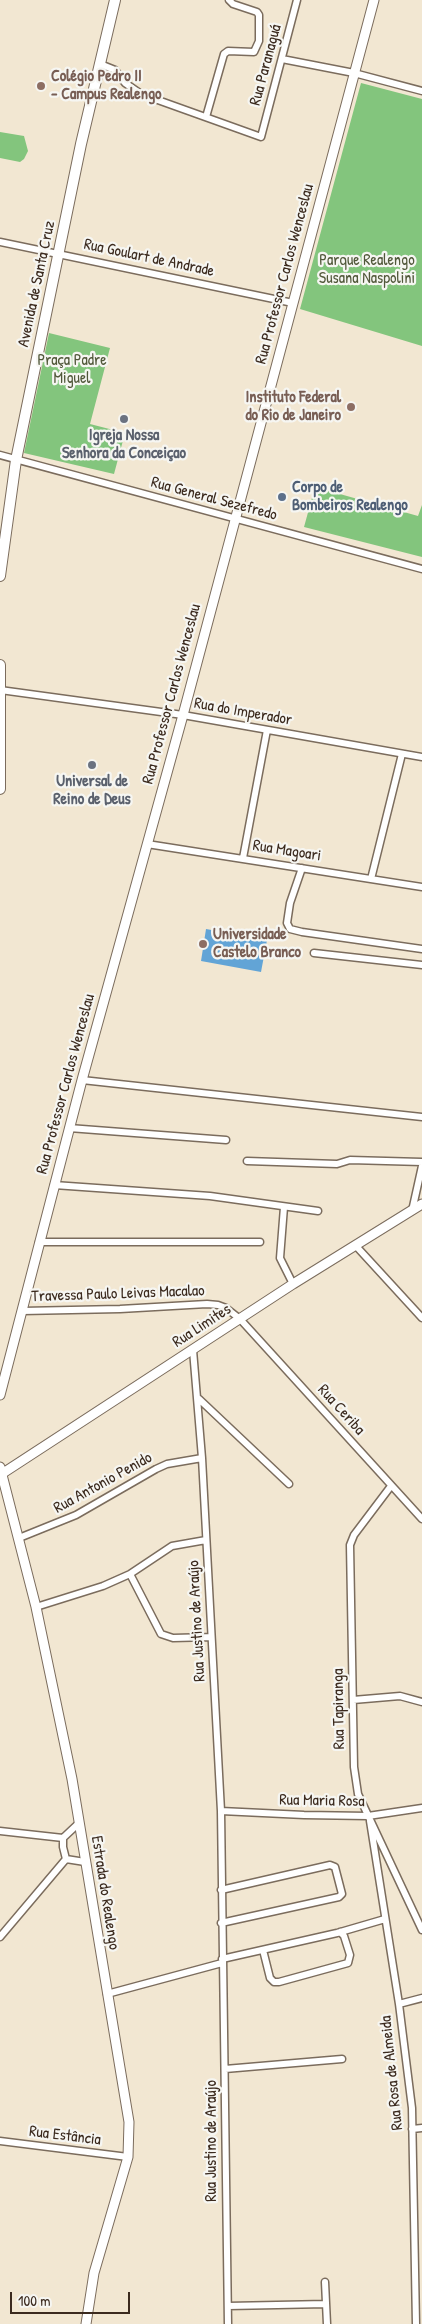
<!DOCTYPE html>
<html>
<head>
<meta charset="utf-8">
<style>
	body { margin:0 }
	#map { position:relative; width:422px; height:2324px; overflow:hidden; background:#f2e7d2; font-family:"Patrick Hand",sans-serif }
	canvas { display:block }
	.scale { position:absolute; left:10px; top:2292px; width:120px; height:22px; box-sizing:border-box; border:2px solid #3b2a1e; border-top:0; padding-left:6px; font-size:15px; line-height:18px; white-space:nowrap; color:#3b2a1e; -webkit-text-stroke:4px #f6f6f2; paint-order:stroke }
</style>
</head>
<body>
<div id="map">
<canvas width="422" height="2324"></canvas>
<div class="scale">100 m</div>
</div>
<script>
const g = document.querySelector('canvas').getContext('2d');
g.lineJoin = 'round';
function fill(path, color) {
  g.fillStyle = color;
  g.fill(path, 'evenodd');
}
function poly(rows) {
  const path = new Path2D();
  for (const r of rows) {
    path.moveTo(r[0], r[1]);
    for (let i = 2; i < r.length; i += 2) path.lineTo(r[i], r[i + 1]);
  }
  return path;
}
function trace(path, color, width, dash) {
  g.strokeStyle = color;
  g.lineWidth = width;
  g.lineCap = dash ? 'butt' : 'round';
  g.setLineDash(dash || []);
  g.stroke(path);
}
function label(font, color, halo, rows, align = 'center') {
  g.font = font + ' "Patrick Hand",sans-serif';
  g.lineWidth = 4.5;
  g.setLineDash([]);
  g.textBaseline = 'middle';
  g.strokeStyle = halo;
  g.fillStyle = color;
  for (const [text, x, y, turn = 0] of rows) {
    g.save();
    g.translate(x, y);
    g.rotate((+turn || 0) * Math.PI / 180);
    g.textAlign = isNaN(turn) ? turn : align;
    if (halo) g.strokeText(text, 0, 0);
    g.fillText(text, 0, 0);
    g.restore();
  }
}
fill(poly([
	[361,83,422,99,422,346,300,309],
	[0,132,24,136,28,151,24,159,20,162,0,158],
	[49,333,110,348,90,424,125,433,114,474,24,453],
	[315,487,418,516,422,505,422,557,304,527]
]), '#83c57d');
fill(poly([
	[206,929,267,940,261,972,201,961]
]), '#62a4d6');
const street = poly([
	[282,59,354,73,422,91],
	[100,64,115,70,125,83,141,94,261,137,297,0],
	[206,117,224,54,228,51,254,52,259,41,259,15,257,12,233,4,229,0],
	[0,242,293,303],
	[0,455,422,569],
	[0,690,183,715,422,757],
	[147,844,422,887],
	[243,858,267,730],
	[302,868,290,903,287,923,290,929,302,932,422,949],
	[371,879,402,754],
	[314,953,422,965],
	[82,1080,422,1117],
	[69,1128,226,1140],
	[247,1161,337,1164,350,1160,422,1162],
	[54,1185,210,1196,318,1211],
	[284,1207,280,1258,293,1284],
	[412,1211,422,1166],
	[39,1242,260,1242],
	[356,1246,422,1318],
	[22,1311,120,1309,207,1304,218,1305,226,1308,240,1319,422,1519],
	[193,1350,202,1458,221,1811,228,2324],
	[199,1399,289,1484],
	[391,1486,354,1535,350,1545,354,1767,358,1794,422,1930],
	[19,1538,76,1515,156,1469,167,1464,202,1458],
	[130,1574,161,1634,173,1638,211,1637],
	[36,1607,103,1586,130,1574,172,1546,206,1540],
	[353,1700,400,1696,422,1702],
	[221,1811,304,1815,368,1816,422,1808],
	[370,1821,399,2004,412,2108,416,2324],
	[0,1831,63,1838],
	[63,1838,79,1823],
	[63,1838,63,1847,66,1859],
	[66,1859,85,1862],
	[221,1923,339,1897,342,1894,335,1867,330,1865,221,1890],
	[0,1937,66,1859],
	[263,1950,270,1978,274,1982,279,1982,348,1963,350,1955,344,1936,340,1932],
	[222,1959,337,1933,385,1919],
	[107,1994,222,1963],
	[399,2004,422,1998],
	[225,2069,342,2059],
	[412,2129,422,2128],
	[0,2141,128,2157],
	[325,2282,327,2324],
	[228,2306,326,2304]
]);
const secondary = poly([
	[0,1395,82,1080,183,715,374,0],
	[0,1467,36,1607,72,1779,129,2122,128,2157,94,2273,86,2324],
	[0,1475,293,1284,422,1204]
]);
const primary = poly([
	[0,576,16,460,81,144,115,0],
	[0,665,0,789]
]);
trace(street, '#7b6c5d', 9);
trace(secondary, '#7b6c5d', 11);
trace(primary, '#7b6c5d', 12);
trace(street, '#fff', 6);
trace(secondary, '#fff', 9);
trace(primary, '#fff', 10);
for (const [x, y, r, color] of [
	[41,86,5,"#8d6e63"],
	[351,407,5,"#8d6e63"],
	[124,419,5,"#6b7280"],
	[282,497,5,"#5c6f8a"],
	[92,765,5,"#6b7280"],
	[203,944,5,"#8d6e63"]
]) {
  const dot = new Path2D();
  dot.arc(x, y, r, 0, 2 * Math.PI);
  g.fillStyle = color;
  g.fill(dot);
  trace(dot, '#f6f6f2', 2);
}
label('16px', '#3b2a1e', '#f6f6f2', [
	["Rua Paranaguá",266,65,-75],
	["Rua Goulart de Andrade",149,258,12],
	["Rua Professor Carlos Wenceslau",285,274,-75],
	["Avenida de Santa Cruz",37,284,-78],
	["Rua General Sezefredo",214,499,15],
	["Rua Professor Carlos Wenceslau",172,694,-75],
	["Rua do Imperador",243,712,10],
	["Rua Magoari",287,851,9],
	["Rua Professor Carlos Wenceslau",66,1084,-75],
	["Travessa Paulo Leivas Macalao",118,1294,-2],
	["Rua Limites",202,1326,-33],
	["Rua Ceriba",341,1410,48],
	["Rua Antonio Penido",103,1483,-29],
	["Rua Justino de Araújo",197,1621,-93],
	["Rua Tapiranga",339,1709,-91],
	["Rua Maria Rosa",322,1801,1],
	["Estrada do Realengo",105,1893,81],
	["Rua Rosa de Almeida",392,2073,-96],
	["Rua Estância",65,2136,7],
	["Rua Justino de Araújo",212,2141,-90]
]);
label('bold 16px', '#785e54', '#f6f6f2', [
	["Colégio Pedro II",51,77],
	["- Campus Realengo",51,95],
	["Instituto Federal",341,398,"right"],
	["do Rio de Janeiro",341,416,"right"],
	["Universidade",213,935],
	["Castelo Branco",213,953]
], 'left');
label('16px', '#51583a', '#f6f6f2', [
	["Parque Realengo",367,261],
	["Susana Naspolini",367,279],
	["Praça Padre",72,361],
	["Miguel",72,379]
]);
label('bold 16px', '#5b616d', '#f6f6f2', [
	["Igreja Nossa",124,436],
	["Senhora da Conceiçao",124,454],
	["Universal de",92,782],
	["Reino de Deus",92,800]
]);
label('bold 16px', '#4e5e75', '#f6f6f2', [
	["Corpo de",292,488],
	["Bombeiros Realengo",292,506]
], 'left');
</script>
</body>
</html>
